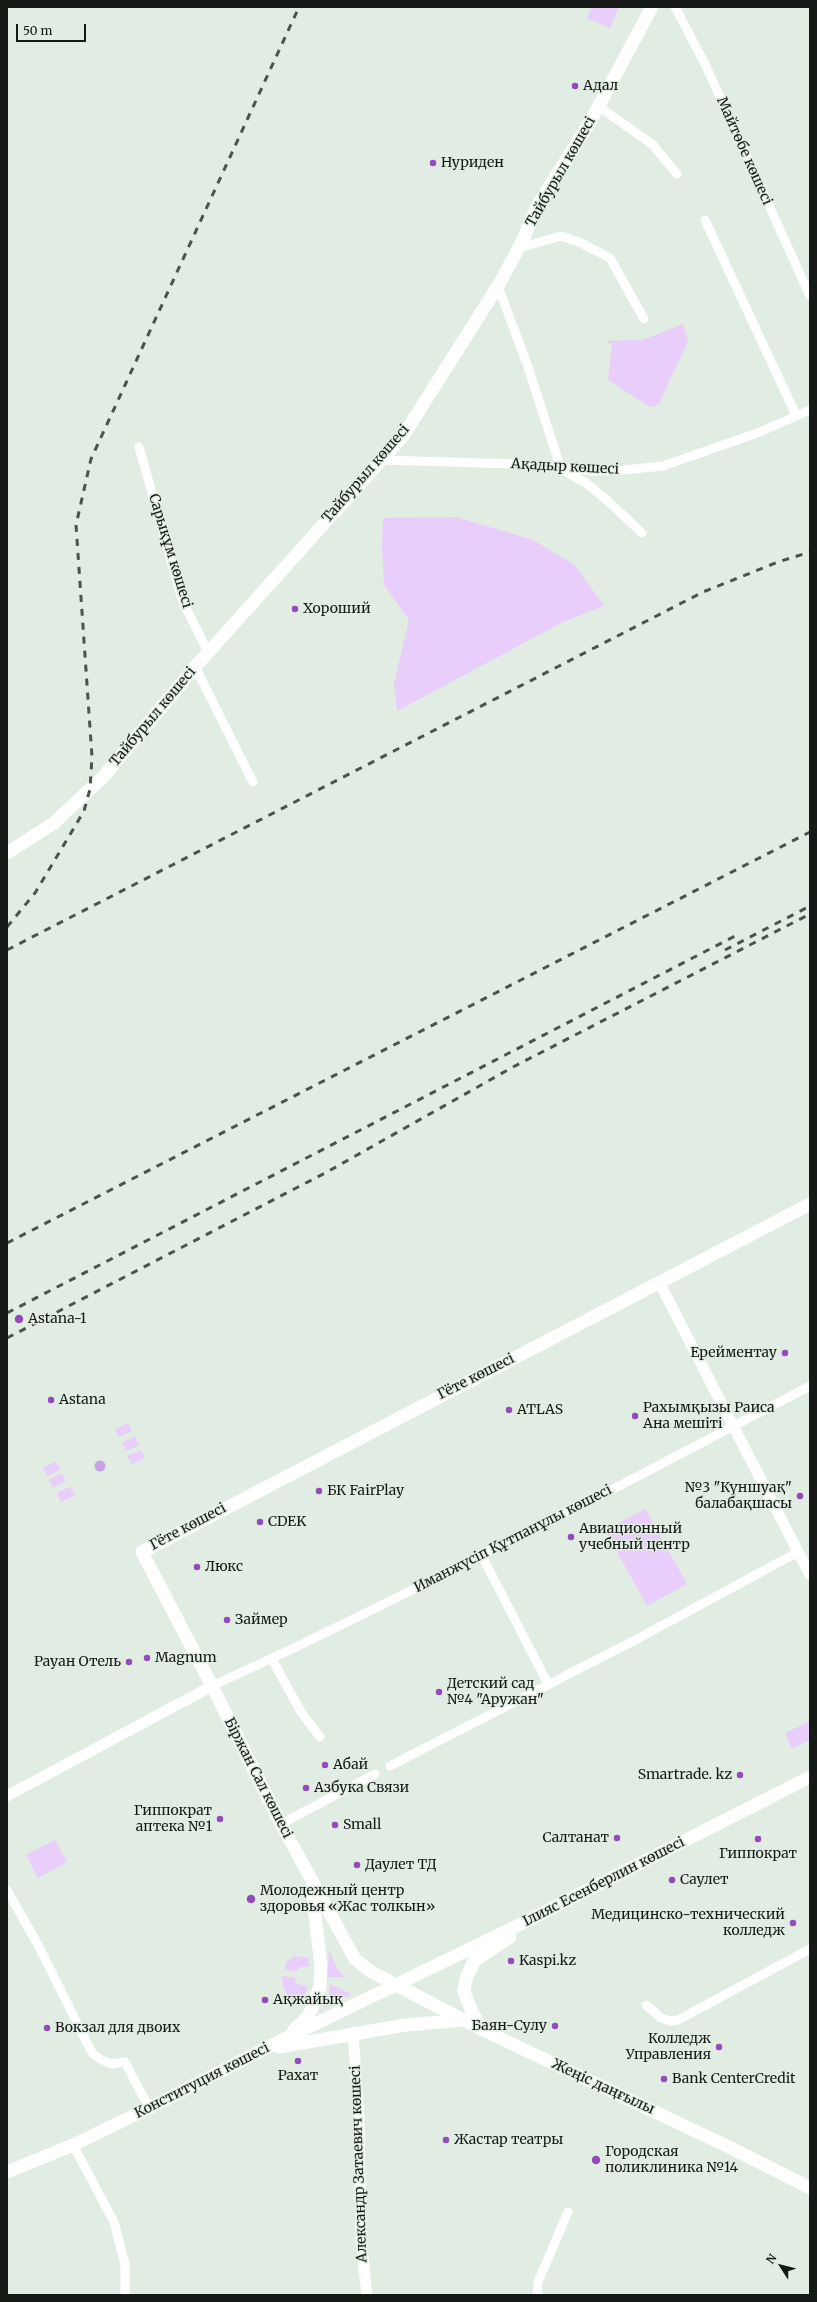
<!DOCTYPE html>
<html>
<head>
<meta charset="utf-8">
<style>
	body { margin:0 }
	#map { position:relative; width:817px; height:2302px; overflow:hidden; background:#e1ede2; font-family:Merriweather,serif }
	canvas { display:block }
	.frame { position:absolute; inset:0; border:8px solid #161a17; pointer-events:none }
	.north { position:absolute; left:761px; top:2246px; width:40px; height:40px; -webkit-text-stroke:3px #e1ede2; paint-order:stroke; rotate:306deg; font-size:11px; font-weight:700; line-height:16px; text-align:center; color:#161a17 }
	.north::after { content:''; display:block; margin:auto; width:14px; height:18px; background:#161a17; clip-path:polygon(50% 0,100% 100%,50% 72%,0 100%) }
	.scale { position:absolute; left:16px; top:24px; width:70px; height:18px; box-sizing:border-box; border:2px solid #161a17; border-top:0; padding-left:5px; font-size:12px; line-height:14px; white-space:nowrap; color:#161a17; -webkit-text-stroke:3px #e1ede2; paint-order:stroke }
</style>
</head>
<body>
<div id="map">
<canvas width="817" height="2302"></canvas>
<div class="frame"></div>
<div class="north">N</div>
<div class="scale">50 m</div>
</div>
<script>
const g = document.querySelector('canvas').getContext('2d');
g.lineJoin = 'round';
function fill(path, color) {
  g.fillStyle = color;
  g.fill(path, 'evenodd');
}
function poly(rows) {
  const path = new Path2D();
  for (const r of rows) {
    if (r.length === 3) {
      path.moveTo(r[0] + r[2], r[1]);
      path.arc(r[0], r[1], r[2], 0, 2 * Math.PI);
      continue;
    }
    path.moveTo(r[0], r[1]);
    for (let i = 2; i < r.length; i += 2) path.lineTo(r[i], r[i + 1]);
  }
  return path;
}
function trace(path, color, width, dash) {
  g.strokeStyle = color;
  g.lineWidth = width;
  g.lineCap = dash ? 'butt' : 'round';
  g.setLineDash(dash || []);
  g.stroke(path);
}
function label(font, color, halo, rows, align = 'center') {
  g.font = font + ' Merriweather,serif';
  g.lineWidth = 3;
  g.setLineDash([]);
  g.textBaseline = 'middle';
  g.strokeStyle = halo;
  g.fillStyle = color;
  for (const [text, x, y, turn = 0] of rows) {
    g.save();
    g.translate(x, y);
    g.rotate((+turn || 0) * Math.PI / 180);
    g.textAlign = isNaN(turn) ? turn : align;
    if (halo) g.strokeText(text, 0, 0);
    g.fillText(text, 0, 0);
    g.restore();
  }
}
fill(poly([
	[592,7,619,7,610,28,587,18],
	[683,324,688,341,659,404,650,407,608,380,612,344,603,341,643,340],
	[456,517,533,540,575,565,604,606,563,622,397,711,394,683,409,620,384,585,382,547,383,518],
	[128,1423,132,1431,119,1437,115,1429],
	[135,1436,139,1445,126,1451,122,1443],
	[141,1450,145,1458,132,1464,127,1456],
	[56,1461,60,1470,47,1476,43,1468],
	[62,1473,66,1481,53,1488,49,1479],
	[70,1487,75,1495,61,1502,57,1493],
	[645,1509,687,1584,647,1606,605,1530],
	[810,1721,810,1740,792,1749,785,1733],
	[55,1840,67,1862,38,1878,26,1855],
	[329,1949,338,1971,346,1977,327,1977],
	[295,1956,309,1958,309,1967,300,1967,295,1972,285,1969,287,1961],
	[282,1976,295,1978,295,1983,308,1987,302,2002,290,1998,284,1989],
	[330,1984,351,1994,323,2008,329,1994]
]), '#e9cdfa');
fill(poly([
	[100,1466,5.5]
]), '#cca2e6');
trace(poly([
	[675,7,705,64,810,296],
	[598,106,652,144,677,174],
	[705,220,796,415],
	[519,248,561,236,579,242,610,258,644,319],
	[498,286,528,367,561,469,586,483,609,502,642,533],
	[139,447,182,600,208,652],
	[382,460,515,464,595,471,623,470,663,466,760,432,810,410],
	[195,667,253,782],
	[481,1554,548,1684],
	[272,1659,301,1712,320,1737],
	[212,1686,296,1647,390,1601,623,1484,810,1386],
	[390,1766,639,1638,798,1552],
	[281,1824,375,1774],
	[7,1890,38,1945,92,2053,100,2059,111,2064,125,2062,149,2108],
	[646,2005,661,2018,670,2021,678,2020,810,1949],
	[73,2145,114,2222,125,2264,125,2295],
	[537,2295,538,2282,568,2212]
]), '#fff', 9);
trace(poly([
	[659,1282,810,1575],
	[7,1796,212,1686],
	[353,2033,359,2118,361,2240,367,2295]
]), '#fff', 11);
trace(poly([
	[7,853,54,823,104,776,195,667,403,436,498,286,523,240,536,208,590,122,652,7],
	[810,1204,142,1552,212,1686,281,1824,355,1959,370,1971,396,1985,483,2030,733,2149,810,2188],
	[482,2029,472,2012,468,2002,464,1991,466,1979,474,1961,510,1937],
	[294,2030,309,2015,320,1987,321,1967,312,1887],
	[279,2047,406,2025,463,2020],
	[7,2172,73,2145,149,2108,282,2040,515,1927,810,1777]
]), '#fff', 13);
trace(poly([
	[7,927,35,893,84,811,90,789,92,757,76,525,91,459,299,7],
	[7,950,703,592,778,562,810,552],
	[725,950,810,906],
	[7,1243,810,832],
	[7,1313,737,935],
	[7,1338,327,1172,513,1067,810,914]
]), '#4c524d', 3, [7, 7]);
for (const [x, y, r, color] of [
	[575,86,4,"#944abc"],
	[433,163,4,"#944abc"],
	[295,609,4,"#944abc"],
	[19,1319,5,"#944abc"],
	[785,1353,4,"#944abc"],
	[51,1400,4,"#944abc"],
	[509,1410,4,"#944abc"],
	[635,1416,4,"#944abc"],
	[319,1491,4,"#944abc"],
	[800,1496,4,"#944abc"],
	[260,1522,4,"#944abc"],
	[571,1537,4,"#944abc"],
	[197,1567,4,"#944abc"],
	[227,1620,4,"#944abc"],
	[147,1658,4,"#944abc"],
	[129,1662,4,"#944abc"],
	[439,1692,4,"#944abc"],
	[325,1765,4,"#944abc"],
	[740,1775,4,"#944abc"],
	[306,1788,4,"#944abc"],
	[220,1819,4,"#944abc"],
	[335,1825,4,"#944abc"],
	[617,1838,4,"#944abc"],
	[758,1839,4,"#944abc"],
	[357,1865,4,"#944abc"],
	[672,1880,4,"#944abc"],
	[251,1899,5,"#944abc"],
	[793,1923,4,"#944abc"],
	[511,1961,4,"#944abc"],
	[265,2000,4,"#944abc"],
	[555,2026,4,"#944abc"],
	[47,2028,4,"#944abc"],
	[719,2047,4,"#944abc"],
	[298,2061,4,"#944abc"],
	[664,2079,4,"#944abc"],
	[446,2140,4,"#944abc"],
	[596,2160,5,"#944abc"]
]) {
  const dot = new Path2D();
  dot.arc(x, y, r, 0, 2 * Math.PI);
  g.fillStyle = color;
  g.fill(dot);
  trace(dot, '#e1ede2', 1.5);
}
label('14px', '#161a17', '#e1ede2', [
	["Адал",583,86],
	["Нуриден",441,163],
	["Хороший",303,609],
	["Astana-1",28,1319],
	["Ерейментау",777,1353,"right"],
	["Astana",59,1400],
	["Рахымқызы Раиса",643,1408],
	["Ана мешіті",643,1424],
	["ATLAS",517,1410],
	["№3 \"Күншуақ\"",792,1488,"right"],
	["балабақшасы",792,1504,"right"],
	["БК FairPlay",327,1491],
	["CDEK",268,1522],
	["Авиационный",579,1529],
	["учебный центр",579,1545],
	["Люкс",205,1567],
	["Займер",235,1620],
	["Magnum",155,1658],
	["Рауан Отель",121,1662,"right"],
	["Детский сад",447,1684],
	["№4 \"Аружан\"",447,1700],
	["Абай",333,1765],
	["Smartrade. kz",732,1775,"right"],
	["Азбука Связи",314,1788],
	["Гиппократ",212,1811,"right"],
	["аптека №1",212,1827,"right"],
	["Small",343,1825],
	["Салтанат",609,1838,"right"],
	["Гиппократ",758,1854,"center"],
	["Даулет ТД",365,1865],
	["Саулет",680,1880],
	["Молодежный центр",260,1891],
	["здоровья «Жас толкын»",260,1907],
	["Медицинско-технический",785,1915,"right"],
	["колледж",785,1931,"right"],
	["Kaspi.kz",519,1961],
	["Ақжайық",273,2000],
	["Баян-Сулу",547,2026,"right"],
	["Вокзал для двоих",55,2028],
	["Колледж",711,2039,"right"],
	["Управления",711,2055,"right"],
	["Рахат",298,2076,"center"],
	["Bank CenterCredit",672,2079],
	["Жастар театры",454,2140],
	["Городская",605,2152],
	["поликлиника №14",605,2168]
], 'left');
label('14px', '#161a17', '#e1ede2', [
	["Майтөбе көшесі",744,151,66],
	["Тайбурыл көшесі",561,172,-60],
	["Ақадыр көшесі",565,467,3],
	["Тайбурыл көшесі",366,474,-49],
	["Сарықұм көшесі",170,551,73],
	["Тайбурыл көшесі",153,717,-50],
	["Гёте көшесі",476,1377,-27],
	["Гёте көшесі",188,1527,-28],
	["Иманжүсіп Құтпанұлы көшесі",513,1539,-27],
	["Біржан Сал көшесі",258,1778,63],
	["Ілияс Есенберлин көшесі",604,1882,-27],
	["Конституция көшесі",202,2081,-27],
	["Жеңіс даңғылы",603,2087,25],
	["Александр Затаевич көшесі",359,2164,-92]
]);
</script>
</body>
</html>
